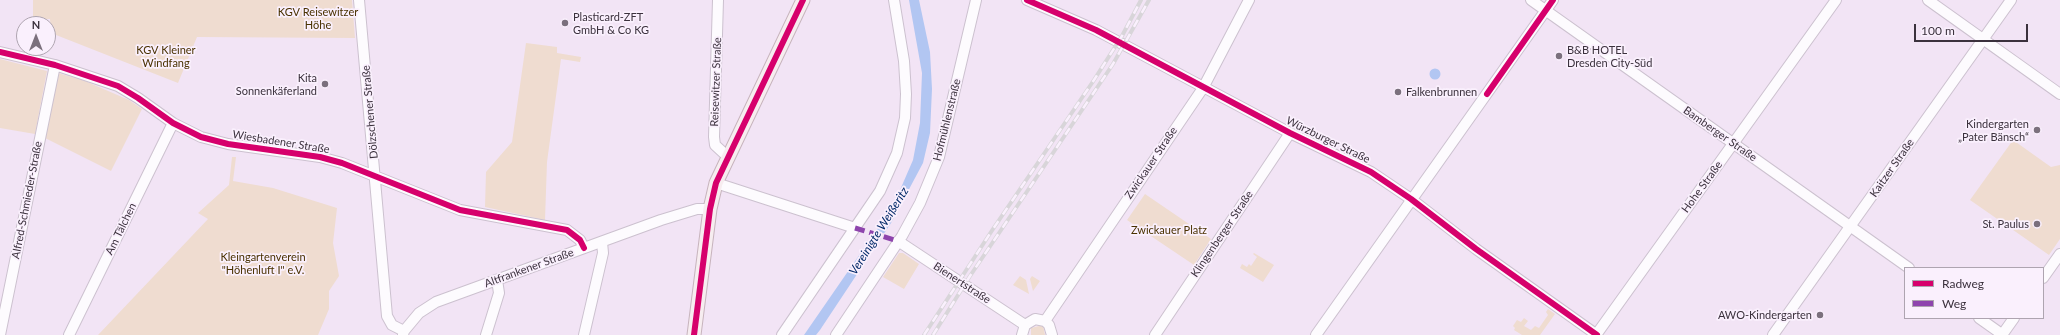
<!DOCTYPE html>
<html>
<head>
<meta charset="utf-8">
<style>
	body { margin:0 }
	#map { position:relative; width:2060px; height:335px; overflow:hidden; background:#f2e4f5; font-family:Lato,sans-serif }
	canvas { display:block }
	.legend { position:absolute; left:1904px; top:267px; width:140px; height:52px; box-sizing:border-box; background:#faf0fd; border:1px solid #aea4b0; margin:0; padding:5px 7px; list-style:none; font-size:12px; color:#3b313d }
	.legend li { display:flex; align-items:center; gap:8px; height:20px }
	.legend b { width:20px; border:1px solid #aea4b0 }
	.north { position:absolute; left:16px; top:16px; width:40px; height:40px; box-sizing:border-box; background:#faf0fd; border:1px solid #aea4b0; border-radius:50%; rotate:0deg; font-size:11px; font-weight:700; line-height:16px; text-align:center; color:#3b313d }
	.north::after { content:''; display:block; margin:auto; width:14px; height:18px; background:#7b707d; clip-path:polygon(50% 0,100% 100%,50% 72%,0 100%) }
	.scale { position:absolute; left:1914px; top:24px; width:114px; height:18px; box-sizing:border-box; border:2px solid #3b313d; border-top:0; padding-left:5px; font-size:12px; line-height:14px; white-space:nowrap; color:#3b313d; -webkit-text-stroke:3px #faf0fd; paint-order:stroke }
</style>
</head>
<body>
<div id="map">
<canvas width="2060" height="335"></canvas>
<ul class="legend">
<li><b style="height:5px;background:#d6006c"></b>Radweg</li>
<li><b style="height:5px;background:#8e44ad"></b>Weg</li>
</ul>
<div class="north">N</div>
<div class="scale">100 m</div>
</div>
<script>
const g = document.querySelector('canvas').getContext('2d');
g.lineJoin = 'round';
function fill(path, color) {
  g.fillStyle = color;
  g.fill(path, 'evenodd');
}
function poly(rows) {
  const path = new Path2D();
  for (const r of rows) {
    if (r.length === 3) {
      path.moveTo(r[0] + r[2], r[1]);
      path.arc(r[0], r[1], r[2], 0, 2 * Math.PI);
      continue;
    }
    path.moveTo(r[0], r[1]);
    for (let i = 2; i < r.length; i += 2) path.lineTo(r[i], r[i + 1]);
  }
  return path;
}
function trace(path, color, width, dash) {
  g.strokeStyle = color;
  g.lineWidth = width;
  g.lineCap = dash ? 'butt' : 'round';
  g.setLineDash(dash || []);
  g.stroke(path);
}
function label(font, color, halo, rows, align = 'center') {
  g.font = font + ' Lato,sans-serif';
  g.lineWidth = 3.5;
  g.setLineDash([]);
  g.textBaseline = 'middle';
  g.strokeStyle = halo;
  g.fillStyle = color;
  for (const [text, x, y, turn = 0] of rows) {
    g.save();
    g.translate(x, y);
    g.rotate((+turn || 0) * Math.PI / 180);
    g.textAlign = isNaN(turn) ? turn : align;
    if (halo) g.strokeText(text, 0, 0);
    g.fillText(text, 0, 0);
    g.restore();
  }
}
fill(poly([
	[33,0,352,0,355,38,197,37,178,83,51,33,50,19,33,19],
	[526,43,557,47,557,53,581,57,580,62,561,59,547,162,545,220,485,207,486,172,512,142],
	[0,59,47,71,35,134,0,128],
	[58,73,85,81,129,100,142,109,111,171,43,137],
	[2013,140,2051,167,2060,165,2060,239,2049,255,1970,200],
	[232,157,236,157,233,181,273,188,337,208,333,243,339,276,329,291,329,309,318,335,98,335,208,219,198,213,229,185],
	[1145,194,1211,239,1194,265,1127,220],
	[899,253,903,253,919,264,904,289,883,277],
	[1254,253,1274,265,1263,282,1240,268,1242,264,1247,267,1249,264,1251,266,1257,257,1253,254],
	[1020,276,1026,280,1029,294,1013,285],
	[1032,276,1040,281,1033,291,1030,279],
	[1548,309,1555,314,1540,335,1522,335,1514,330,1515,328,1513,326,1517,320,1521,322,1524,318,1528,321,1524,326,1531,330,1535,326,1539,328,1548,315,1546,312],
	[1043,325,1045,335,1031,335,1031,328]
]), '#efdcd0');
fill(poly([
	[909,0,919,0,930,52,932,89,930,133,923,163,891,223,820,330,816,335,804,335,880,225,900,190,913,160,920,123,922,73],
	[1435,74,5.5]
]), '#b2c6f2');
fill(poly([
	[873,230,886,234,883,239,869,235]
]), '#f2e4f5');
const minor = poly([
	[359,0,387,316,392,325,404,331],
	[718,0,714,137,715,145,728,157],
	[1027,0,1096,30,1290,133,1371,172,1411,199,1476,249,1597,335],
	[1531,0,1909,268],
	[1928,0,2060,94],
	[0,52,55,65,118,86,138,98,173,123,201,137,228,144,320,157,342,163,460,210,567,230,580,240,584,248],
	[716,183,855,228],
	[898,241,1025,325],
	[2043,278,2060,254],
	[1979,318,2003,335],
	[1045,321,1203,88,1249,0],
	[0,335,55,65],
	[69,335,173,123],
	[403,335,404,331,419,313,436,302,661,220,697,209,710,209],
	[486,335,499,293,497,280],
	[584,335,603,253,602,242],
	[782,335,880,191,897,153,905,118,906,94,904,61,894,0],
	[836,335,902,236,920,203,939,157,976,0],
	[1022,335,1025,325,1035,319,1045,321,1049,325,1052,335],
	[1155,335,1290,133],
	[1316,335,1553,0],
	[1596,335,1836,0],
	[1773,335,2011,0],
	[2002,335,2014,318]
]);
const major = poly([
	[694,335,710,209,716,183,803,0]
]);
trace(minor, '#ccc1cf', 12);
trace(major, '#c7b4bd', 15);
trace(minor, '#fdfbfe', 10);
trace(major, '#f7edf0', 13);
const rail = poly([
	[924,335,991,232,1094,80,1122,36,1141,0],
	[933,335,970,276,1113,64,1149,0]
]);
trace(rail, '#d8d5d9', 4);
trace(rail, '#faf0fd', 2.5, [8]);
trace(poly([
	[855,228,898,241]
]), '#8e44ad', 5, [10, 5]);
trace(poly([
	[1027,0,1096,30,1290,133,1371,172,1411,199,1476,249,1597,335],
	[0,52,55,65,118,86,138,98,173,123,201,137,228,144,320,157,342,163,460,210,567,230,580,240,584,248],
	[1487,94,1553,0],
	[694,335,710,209,716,183,803,0]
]), '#d6006c', 6);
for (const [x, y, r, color] of [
	[565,23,4,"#7b707d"],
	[1559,56,4,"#7b707d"],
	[325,84,4,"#7b707d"],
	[1398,92,4,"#7b707d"],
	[2037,130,4,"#7b707d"],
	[2037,224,4,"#7b707d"],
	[1820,315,4,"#7b707d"]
]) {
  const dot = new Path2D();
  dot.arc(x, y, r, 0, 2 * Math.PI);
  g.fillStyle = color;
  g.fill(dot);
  trace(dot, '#faf0fd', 1.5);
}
label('11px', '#493100', '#faf0fd', [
	["KGV Reisewitzer",318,12],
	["Höhe",318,25],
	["KGV Kleiner",166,50],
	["Windfang",166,63],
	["Zwickauer Platz",1169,230],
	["Kleingartenverein",263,257],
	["\"Höhenluft I\" e.V.",263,270]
]);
label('11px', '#3b313d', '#faf0fd', [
	["Plasticard-ZFT",573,17,"left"],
	["GmbH & Co KG",573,30,"left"],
	["B&B HOTEL",1567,50,"left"],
	["Dresden City-Süd",1567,63,"left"],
	["Kita",317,78],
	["Sonnenkäferland",317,91],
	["Falkenbrunnen",1406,92,"left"],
	["Kindergarten",2029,124],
	["„Pater Bänsch“",2029,137],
	["St. Paulus",2029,224],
	["AWO-Kindergarten",1812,315]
], 'right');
label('11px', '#3b313d', '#faf0fd', [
	["Reisewitzer Straße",716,82,-88],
	["Dölzschener Straße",370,112,-95],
	["Hofmühlenstraße",947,120,-76],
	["Bamberger Straße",1720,134,35],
	["Würzburger Straße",1328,140,26],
	["Wiesbadener Straße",281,142,9],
	["Zwickauer Straße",1151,163,-56],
	["Kaitzer Straße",1892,168,-55],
	["Hohe Straße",1702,187,-54],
	["Alfred-Schmieder-Straße",27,200,-79],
	["Am Tälchen",121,229,-64],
	["Klingenberger Straße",1222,234,-56],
	["Altfrankener Straße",529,268,-20],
	["Bienertstraße",962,283,33]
]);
label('italic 12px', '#022968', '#faf0fd', [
	["Vereinigte Weißeritz",879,231,-58]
]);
</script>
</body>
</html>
